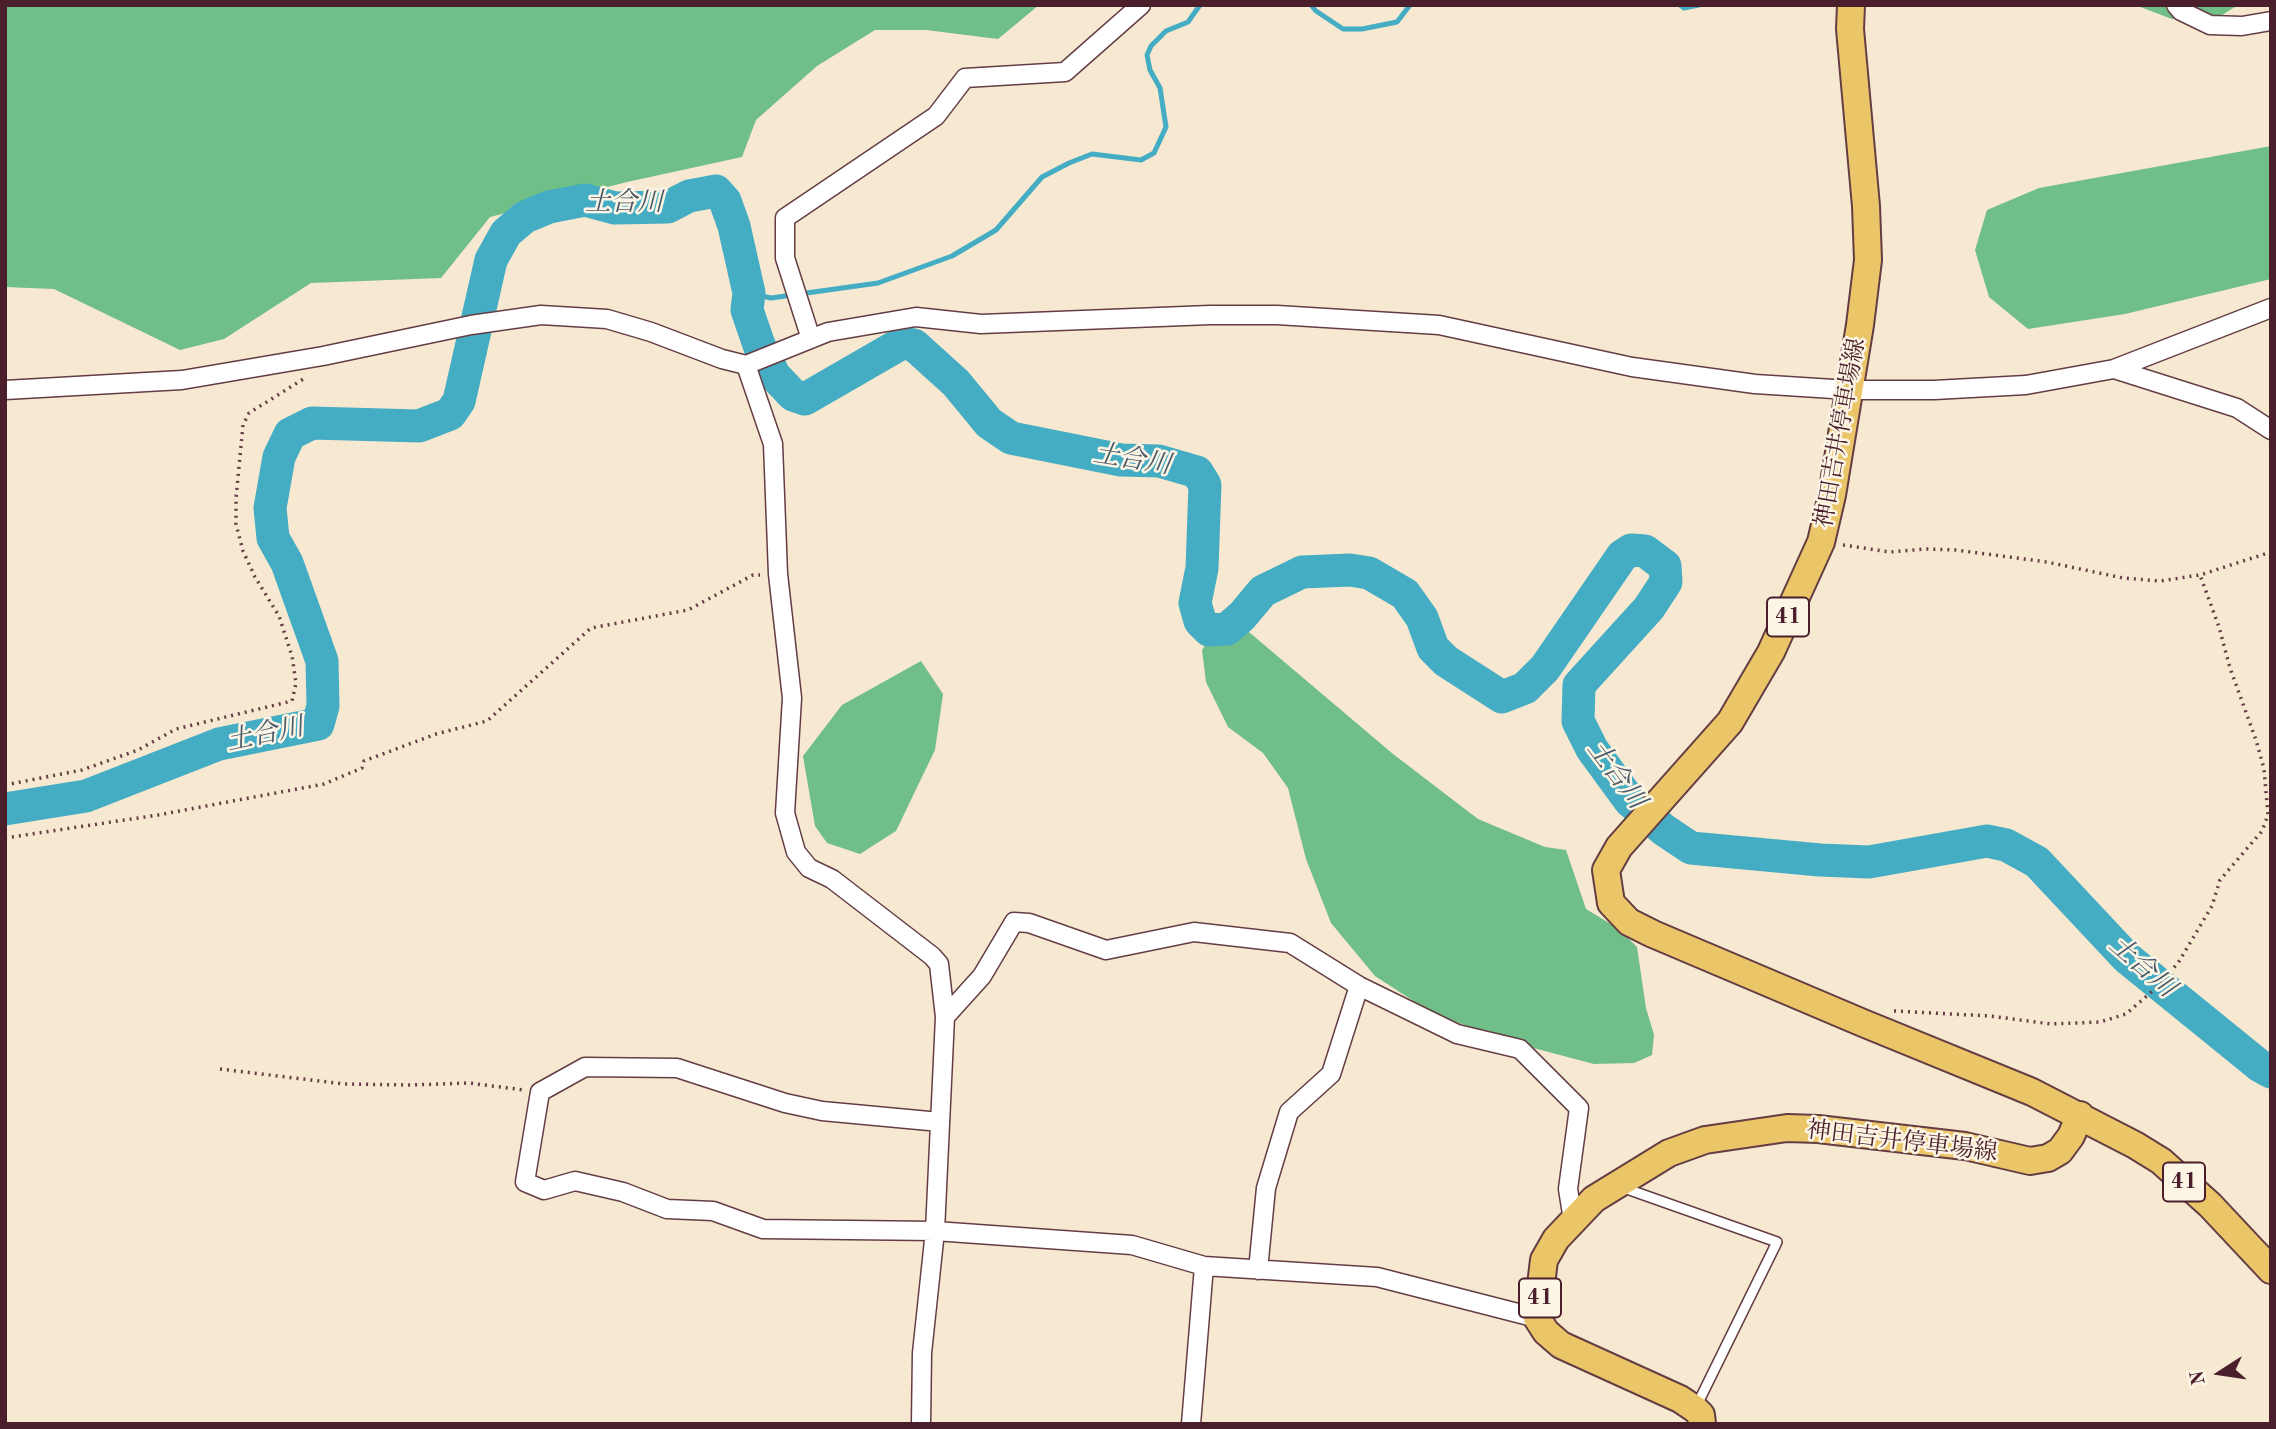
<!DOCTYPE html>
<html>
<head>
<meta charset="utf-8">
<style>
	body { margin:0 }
	#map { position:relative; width:2276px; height:1429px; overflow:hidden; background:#f7e8d1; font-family:"Old Standard TT",serif }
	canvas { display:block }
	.frame { position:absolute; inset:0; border:7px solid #4a1f2b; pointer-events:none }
	.north { position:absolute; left:2185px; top:1338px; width:70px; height:70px; -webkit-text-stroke:5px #fcf5e5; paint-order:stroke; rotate:258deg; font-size:19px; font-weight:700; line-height:28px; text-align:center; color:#4a1f2b }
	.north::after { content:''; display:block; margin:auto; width:24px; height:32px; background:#4a1f2b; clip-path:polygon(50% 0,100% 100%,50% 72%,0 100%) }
</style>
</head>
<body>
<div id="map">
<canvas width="2276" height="1429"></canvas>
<div class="frame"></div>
<div class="north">N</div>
</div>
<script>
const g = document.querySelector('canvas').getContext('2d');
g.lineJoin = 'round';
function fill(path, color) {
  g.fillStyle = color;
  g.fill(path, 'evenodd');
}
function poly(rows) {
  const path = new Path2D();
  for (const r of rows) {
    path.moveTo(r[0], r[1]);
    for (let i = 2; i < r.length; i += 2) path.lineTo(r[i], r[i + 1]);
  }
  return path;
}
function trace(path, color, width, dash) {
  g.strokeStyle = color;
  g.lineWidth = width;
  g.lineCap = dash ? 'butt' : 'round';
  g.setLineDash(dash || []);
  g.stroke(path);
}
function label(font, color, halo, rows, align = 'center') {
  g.font = font + ' "Old Standard TT","Noto Serif JP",serif';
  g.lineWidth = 5;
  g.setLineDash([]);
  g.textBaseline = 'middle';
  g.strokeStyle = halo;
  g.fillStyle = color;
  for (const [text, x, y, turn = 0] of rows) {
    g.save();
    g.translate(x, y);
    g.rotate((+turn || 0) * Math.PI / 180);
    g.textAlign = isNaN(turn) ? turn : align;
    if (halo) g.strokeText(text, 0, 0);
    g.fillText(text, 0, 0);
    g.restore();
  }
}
fill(poly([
	[5,5,1039,5,998,39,926,30,875,30,817,66,756,120,742,157,627,182,490,217,441,278,311,283,224,339,180,350,54,289,5,287],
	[2135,5,2238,5,2219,17,2172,19],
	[2271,146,2271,279,2125,314,2028,329,1989,297,1975,250,1987,210,2039,188],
	[1219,626,1249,632,1393,754,1478,819,1545,847,1566,850,1586,909,1619,929,1637,947,1646,1008,1654,1035,1652,1055,1634,1063,1594,1064,1507,1041,1432,1013,1375,976,1331,923,1306,859,1288,788,1263,753,1228,727,1206,682,1202,650],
	[921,661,943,694,935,750,896,831,860,854,827,843,815,826,803,756,842,705]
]), '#70be88');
trace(poly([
	[1311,5,1316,11,1343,29,1362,29,1397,22,1410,5],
	[1680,5,1684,8,1699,5],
	[749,293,771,298,878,283,952,256,996,230,1042,177,1069,163,1092,154,1141,160,1154,153,1166,127,1160,88,1150,70,1147,55,1151,46,1166,31,1188,22,1200,5]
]), '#44adc3', 5);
trace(poly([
	[5,809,86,796,219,744,318,724,323,706,322,661,287,563,273,538,270,508,279,457,290,434,312,423,419,426,450,414,459,401,491,260,506,233,525,217,549,207,585,200,615,208,668,207,689,196,716,191,725,201,734,226,749,293,747,310,759,345,774,375,793,395,805,399,902,343,914,345,956,383,989,423,1011,438,1121,460,1159,461,1197,472,1205,485,1202,568,1195,603,1200,621,1209,630,1227,629,1242,616,1263,591,1302,572,1350,570,1369,573,1405,594,1422,618,1433,648,1446,661,1502,697,1525,688,1545,668,1622,556,1631,550,1645,551,1665,566,1666,582,1649,608,1579,685,1578,721,1592,749,1630,801,1664,830,1691,848,1820,860,1869,862,1987,841,2006,845,2037,862,2127,958,2260,1066,2271,1072]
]), '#44adc3', 33);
const service = poly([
	[1624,1188,1777,1242,1696,1407]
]);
const minor = poly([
	[2176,5,2181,11,2210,25,2242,26,2271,21],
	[811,339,785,258,785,218,936,116,965,78,1065,72,1141,5],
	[746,365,773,444,778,574,792,698,785,813,796,852,809,868,832,879,932,956,939,964,945,1017,935,1231,922,1353,921,1424],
	[2114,369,2237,408,2271,430],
	[5,390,182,380,323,356,471,325,541,315,607,319,651,332,722,359,746,365,828,332,916,317,981,324,1210,315,1277,315,1439,325,1632,367,1755,384,1849,390,1934,390,2026,385,2114,369,2271,308],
	[945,1017,982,976,1014,922,1029,923,1106,950,1194,932,1290,943,1359,986,1457,1034,1520,1049,1579,1108,1568,1189,1573,1220],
	[940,1122,822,1111,785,1103,677,1068,585,1067,540,1092,525,1182,544,1190,575,1181,623,1192,667,1209,713,1211,763,1229,935,1231,1132,1245,1204,1266,1377,1277,1537,1318],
	[1258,1270,1266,1188,1289,1112,1331,1074,1359,986],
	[1191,1424,1204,1266]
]);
const primary = poly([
	[1851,5,1850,29,1866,206,1868,260,1860,325,1832,495,1821,542,1771,652,1730,722,1619,847,1606,870,1611,903,1629,922,1653,934,1863,1023,2032,1092,2135,1145,2161,1161,2210,1205,2271,1270],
	[1702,1424,1701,1415,1695,1409,1680,1399,1561,1345,1546,1332,1537,1318,1544,1260,1556,1239,1594,1199,1669,1153,1705,1140,1787,1128,1818,1129,1965,1146,2030,1161,2048,1158,2060,1151,2071,1136,2080,1115]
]);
trace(service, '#643d44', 12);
trace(minor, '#643d44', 21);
trace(primary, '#643d44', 30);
trace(poly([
	[1843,545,1890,552,1925,549,1956,550,2047,562,2123,578,2160,581,2200,575,2271,552],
	[5,785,82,770,138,750,176,729,292,701,296,683,292,656,279,616,255,577,243,551,236,524,236,498,243,425,249,413,305,378],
	[5,838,158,815,324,784,362,768,364,761,436,734,487,721,591,628,688,610,753,575,760,575],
	[1894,1011,1990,1016,2051,1024,2100,1022,2126,1014,2156,988,2178,963,2212,906,2220,880,2262,831,2268,815,2264,769,2256,740,2230,668,2219,627,2200,575],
	[220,1069,344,1084,411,1085,469,1083,524,1090]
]), '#643d44', 3.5, [2, 5]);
trace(service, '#fff', 9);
trace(minor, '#fff', 18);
trace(primary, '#ebc669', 26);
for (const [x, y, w] of [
	[1788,617,42],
	[2184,1182,42],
	[1540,1298,42]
]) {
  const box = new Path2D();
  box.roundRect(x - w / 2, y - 19.5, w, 39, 5);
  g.fillStyle = '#fcf5e5';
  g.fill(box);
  trace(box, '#4a1f2b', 2);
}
label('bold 23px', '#4a1f2b', null, [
	["41",1788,617],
	["41",2184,1182],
	["41",1540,1298]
]);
label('24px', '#4a1f2b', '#fcf5e5', [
	["神田吉井停車場線",1841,433,-80],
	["神田吉井停車場線",1902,1142,7]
]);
label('italic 26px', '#485868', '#fcf5e5', [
	["土合川",624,203],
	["土合川",1132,460,9],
	["土合川",265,735,-12],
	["土合川",1616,775,53],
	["土合川",2142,967,41]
]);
</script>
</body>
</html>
